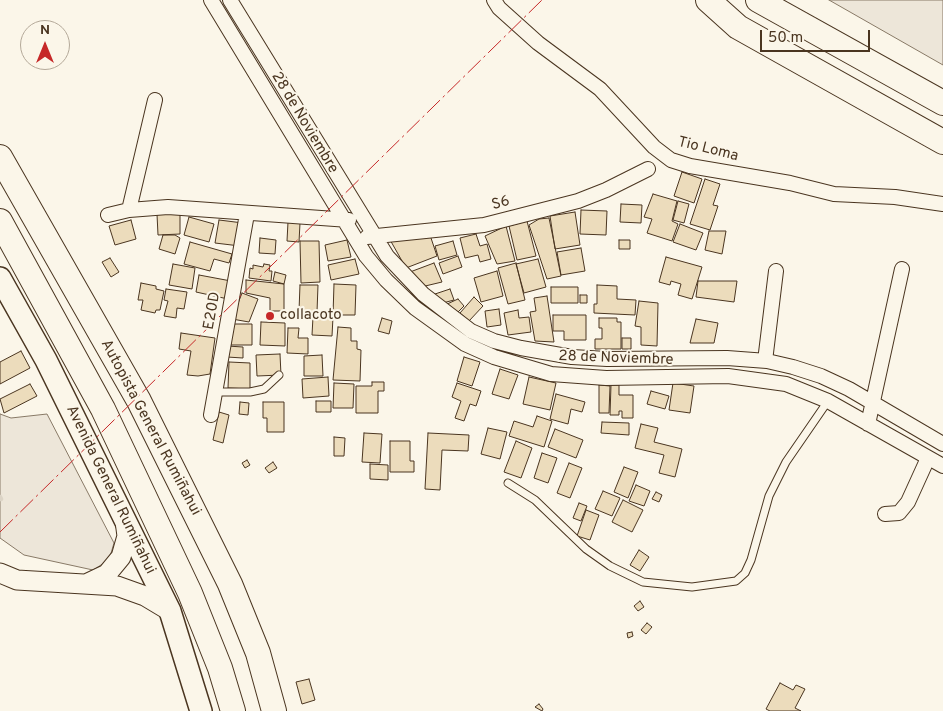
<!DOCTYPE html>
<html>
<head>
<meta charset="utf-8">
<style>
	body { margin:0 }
	#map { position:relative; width:943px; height:711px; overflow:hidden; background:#fbf6e9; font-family:Overpass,sans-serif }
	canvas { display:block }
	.north { position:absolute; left:20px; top:20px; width:50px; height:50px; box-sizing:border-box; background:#fbf6e9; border:1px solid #b4a999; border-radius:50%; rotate:0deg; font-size:14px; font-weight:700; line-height:20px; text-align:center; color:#4a3520 }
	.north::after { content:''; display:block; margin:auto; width:18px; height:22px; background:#c62828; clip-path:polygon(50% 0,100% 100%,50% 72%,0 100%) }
	.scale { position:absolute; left:760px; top:30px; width:110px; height:22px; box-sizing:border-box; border:2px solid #4a3520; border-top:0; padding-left:6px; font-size:15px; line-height:18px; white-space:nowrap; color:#4a3520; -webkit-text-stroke:4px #fbf6e9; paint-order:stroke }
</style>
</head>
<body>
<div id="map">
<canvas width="943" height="711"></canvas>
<div class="north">N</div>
<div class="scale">50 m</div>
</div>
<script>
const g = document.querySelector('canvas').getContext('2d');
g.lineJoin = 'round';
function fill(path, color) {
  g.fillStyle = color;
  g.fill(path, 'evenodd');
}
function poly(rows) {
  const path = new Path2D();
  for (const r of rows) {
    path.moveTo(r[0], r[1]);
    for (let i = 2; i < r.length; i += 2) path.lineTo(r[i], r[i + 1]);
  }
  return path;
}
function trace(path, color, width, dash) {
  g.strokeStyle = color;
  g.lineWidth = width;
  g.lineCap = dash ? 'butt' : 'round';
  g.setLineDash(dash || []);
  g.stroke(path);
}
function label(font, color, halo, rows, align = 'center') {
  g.font = font + ' Overpass,sans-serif';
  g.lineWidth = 4;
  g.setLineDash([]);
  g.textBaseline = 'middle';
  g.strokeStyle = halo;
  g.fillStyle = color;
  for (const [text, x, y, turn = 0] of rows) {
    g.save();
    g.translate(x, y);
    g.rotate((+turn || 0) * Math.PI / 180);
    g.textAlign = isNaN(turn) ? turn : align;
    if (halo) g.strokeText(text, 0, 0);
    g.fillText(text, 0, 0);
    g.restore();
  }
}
const green = poly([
	[829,0,943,0,943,65,829,0],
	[0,414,11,418,47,414,114,543,109,560,93,570,24,555,0,538,0,414]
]);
fill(green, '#ede6d9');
trace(green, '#887966', 1);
trace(poly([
	[0,497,1,499]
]), '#dcd4c6', 4.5);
const building = poly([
	[682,172,702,179,694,203,674,196,682,172],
	[705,179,720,184,713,205,718,206,710,230,690,224,705,179],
	[653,194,677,201,672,221,678,224,672,241,647,233,652,219,644,217,653,194],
	[678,201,689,204,684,223,673,220,678,201],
	[621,204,642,205,641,223,620,222,621,204],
	[581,210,607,211,606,235,580,234,581,210],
	[575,212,580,245,555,249,550,216,575,212],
	[157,214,180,214,180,234,158,235,157,214],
	[189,217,214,224,209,242,184,235,189,217],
	[549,218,561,276,547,279,529,225,539,219,549,218],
	[131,220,136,239,115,245,109,226,131,220],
	[219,220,243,223,240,246,215,243,219,220],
	[527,221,536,256,517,260,509,226,527,221],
	[288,222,300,223,299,242,287,241,288,222],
	[680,224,703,233,696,250,673,242,680,224],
	[506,226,515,261,497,264,485,236,506,226],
	[709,231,726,231,722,254,705,250,709,231],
	[476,234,480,246,487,244,491,259,480,262,478,255,465,258,460,238,476,234],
	[163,235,175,235,180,238,175,254,159,249,163,235],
	[430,235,437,256,406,268,389,238,430,235],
	[260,238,276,240,275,254,259,253,260,238],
	[347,240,351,257,328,261,325,245,347,240],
	[619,240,630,240,630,249,619,249,619,240],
	[300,241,319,241,320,282,301,283,300,241],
	[453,241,457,255,439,260,435,246,453,241],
	[190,242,232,254,229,263,214,259,210,271,184,264,190,242],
	[581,248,585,271,561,275,557,252,581,248],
	[458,256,462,267,443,274,439,263,458,256],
	[666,257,702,267,692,299,678,295,681,284,671,281,670,285,659,282,666,257],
	[110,258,119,272,111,277,102,262,110,258],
	[355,259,359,274,331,280,328,265,355,259],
	[538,259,546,287,524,293,516,264,538,259],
	[434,263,442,282,421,287,410,272,434,263],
	[516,263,525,300,508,304,498,268,516,263],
	[173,264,195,268,192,289,169,285,173,264],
	[264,264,270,265,269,271,272,271,271,281,249,278,250,268,253,269,253,265,263,267,264,264],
	[497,271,503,296,481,302,474,278,497,271],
	[275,272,286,275,284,284,273,281,275,272],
	[199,275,231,281,228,299,196,292,199,275],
	[246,280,284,284,284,311,270,311,270,298,246,293,246,280],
	[698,281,737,281,734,302,696,297,698,281],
	[141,283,156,286,156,289,164,291,160,310,156,310,155,313,141,310,143,300,138,300,141,283],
	[334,284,356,285,355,315,333,315,334,284],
	[300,285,318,285,317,312,299,311,300,285],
	[597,285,617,286,617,299,636,300,635,315,594,313,594,304,597,304,597,285],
	[551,287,578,287,578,303,551,303,551,287],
	[166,289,187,292,184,309,177,308,176,318,164,316,168,301,164,300,166,289],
	[450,289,454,300,439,304,432,295,450,289],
	[242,293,258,299,249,322,232,319,242,293],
	[580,295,587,295,587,303,580,303,580,295],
	[547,296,554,342,535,341,530,312,536,311,534,298,547,296],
	[474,297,483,306,469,321,460,313,474,297],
	[458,299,464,306,457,313,445,305,458,299],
	[639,301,658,303,657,346,641,345,641,327,635,326,639,301],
	[499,309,501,325,487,327,485,311,499,309],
	[518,310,519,318,529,317,531,332,508,335,504,313,518,310],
	[553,315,586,315,586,340,564,340,564,331,553,331,553,315],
	[313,317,333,317,332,336,312,335,313,317],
	[382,318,392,321,389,334,378,331,382,318],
	[599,318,617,318,617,322,621,322,621,349,595,349,595,339,602,339,602,328,599,328,599,318],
	[696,319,718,323,714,343,690,343,696,319],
	[261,322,285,323,285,346,260,345,261,322],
	[229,324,252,324,252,345,229,345,229,324],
	[338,327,351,328,351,341,357,341,357,349,361,350,360,381,333,380,338,327],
	[288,328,299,328,298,338,308,338,308,354,287,353,288,328],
	[181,333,215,338,210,374,198,376,187,375,191,351,179,349,181,333],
	[622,338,631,338,631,349,622,349,622,338],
	[227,346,243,347,243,358,227,357,227,346],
	[21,351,30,368,0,384,0,362,21,351],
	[280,354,281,375,257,376,256,355,280,354],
	[322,355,323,376,304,376,304,356,322,355],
	[464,357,480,362,472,386,457,381,464,357],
	[229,362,250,363,250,389,228,388,229,362],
	[500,369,518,375,509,399,492,394,500,369],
	[328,377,329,396,303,398,302,379,328,377],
	[529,377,556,383,550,410,523,404,529,377],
	[372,382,384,382,384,391,378,391,378,413,356,413,356,386,372,386,372,382],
	[334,383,354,384,353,408,333,408,334,383],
	[457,383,481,391,476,406,470,404,464,421,455,418,461,401,452,397,457,383],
	[673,383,694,386,690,413,669,410,673,383],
	[30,384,37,396,4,413,0,399,30,384],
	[599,385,610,386,609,413,599,413,599,385],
	[611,385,619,385,619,395,633,395,633,418,622,418,622,411,619,411,619,415,610,415,611,385],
	[651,391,669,396,665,409,647,404,651,391],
	[556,394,585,402,582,412,571,409,568,424,550,419,556,394],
	[316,401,331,401,331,412,316,412,316,401],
	[240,402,249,403,248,415,239,414,240,402],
	[263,402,284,402,284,432,267,432,267,418,263,418,263,402],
	[219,412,229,415,223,443,213,440,219,412],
	[537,416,552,421,544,447,509,436,514,421,533,427,537,416],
	[602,422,629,423,629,435,601,433,602,422],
	[641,424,658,428,654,442,682,449,675,477,659,473,664,455,635,448,641,424],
	[488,428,507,432,500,459,481,454,488,428],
	[555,429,583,440,576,458,548,447,555,429],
	[364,433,382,434,380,463,362,462,364,433],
	[428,433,469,435,468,451,442,450,440,490,425,489,428,433],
	[334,437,345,438,344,456,334,456,334,437],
	[390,441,410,441,410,461,414,461,414,472,390,472,390,441],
	[516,441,532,448,521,478,504,472,516,441],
	[542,453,557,458,548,483,534,478,542,453],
	[247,460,250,465,245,468,242,463,247,460],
	[273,462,277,468,269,473,265,468,273,462],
	[569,463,582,468,570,498,557,493,569,463],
	[370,464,388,465,388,480,370,479,370,464],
	[624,467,638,472,628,498,614,492,624,467],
	[636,485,650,491,644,506,629,501,636,485],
	[603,491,620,498,612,516,595,509,603,491],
	[656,492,662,495,659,502,652,499,656,492],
	[623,500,643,510,632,532,612,522,623,500],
	[579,503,587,506,581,521,573,518,579,503],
	[586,510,599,515,590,540,577,536,586,510],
	[639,550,649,557,640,571,630,565,639,550],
	[640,601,644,607,638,611,634,606,640,601],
	[647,623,652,627,646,634,641,630,647,623],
	[632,632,633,636,628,638,627,633,632,632],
	[309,679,315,700,302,704,296,682,309,679],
	[780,683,793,690,796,685,805,689,795,708,801,711,770,711,766,709,780,683],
	[539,704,543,709,542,711,535,707,539,704]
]);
fill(building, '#ecdcbc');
trace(building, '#4a3520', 1);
const lane = poly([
	[215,392,250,392,264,389,279,375],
	[508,483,535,500,586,549,610,566,643,582,692,587,736,581,745,573,751,560,769,496,786,462,828,401]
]);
const street = poly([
	[211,0,366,256,386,280,415,308,465,344,494,357,551,374,606,378,728,376,786,384,828,401,943,466],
	[230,0,387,256,423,294,471,331,494,341,521,348,572,357,607,359,727,358,767,361,793,367,821,376,849,389,943,444],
	[494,0,499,8,538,43,600,89,654,147,671,160,690,166,790,183,834,194,895,197,943,204],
	[129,210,155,100],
	[108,215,129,210,168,207,349,220],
	[367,237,484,225,578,201,606,190,648,169],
	[765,361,776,271],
	[211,415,247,214],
	[868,424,902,269],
	[885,514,899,513,908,502,928,458]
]);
const secondary = poly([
	[0,573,17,580,117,586,145,596,170,611],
	[88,583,107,574,121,557,127,536,125,521]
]);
const primary = poly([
	[0,278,46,360,170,611,201,711]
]);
const highway = poly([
	[708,0,738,27,943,142],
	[758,0,943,103],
	[0,157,139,401,230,584,258,653,274,711],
	[0,221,103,409,190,593,220,668,233,711]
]);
trace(lane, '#4a3520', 9);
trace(street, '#4a3520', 16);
trace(secondary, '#4a3520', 21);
trace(primary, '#4a3520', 24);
trace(highway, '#4a3520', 26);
trace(lane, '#fbf6e9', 7);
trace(street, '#fbf6e9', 14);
trace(secondary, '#fbf6e9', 19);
trace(primary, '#fbf6e9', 21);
trace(highway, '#fbf6e9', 24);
trace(poly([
	[0,532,542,0]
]), '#c62828', 1, [18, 4, 2.5, 4]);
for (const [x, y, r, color] of [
	[270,316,5,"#c62828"]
]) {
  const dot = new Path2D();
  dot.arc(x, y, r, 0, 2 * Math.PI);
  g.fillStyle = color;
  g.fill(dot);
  trace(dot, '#fbf6e9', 2);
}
label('15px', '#4a3520', '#fbf6e9', [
	["28 de Noviembre",304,123,59],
	["Tio Loma",708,150,14],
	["S6",501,204,-15],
	["E20D",213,311,-80],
	["28 de Noviembre",616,359,2],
	["Autopista General Rumiñahui",150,428,62],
	["Avenida General Rumiñahui",110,490,64]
]);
label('15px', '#4a3520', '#fbf6e9', [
	["collacoto",280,316]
], 'left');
</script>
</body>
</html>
